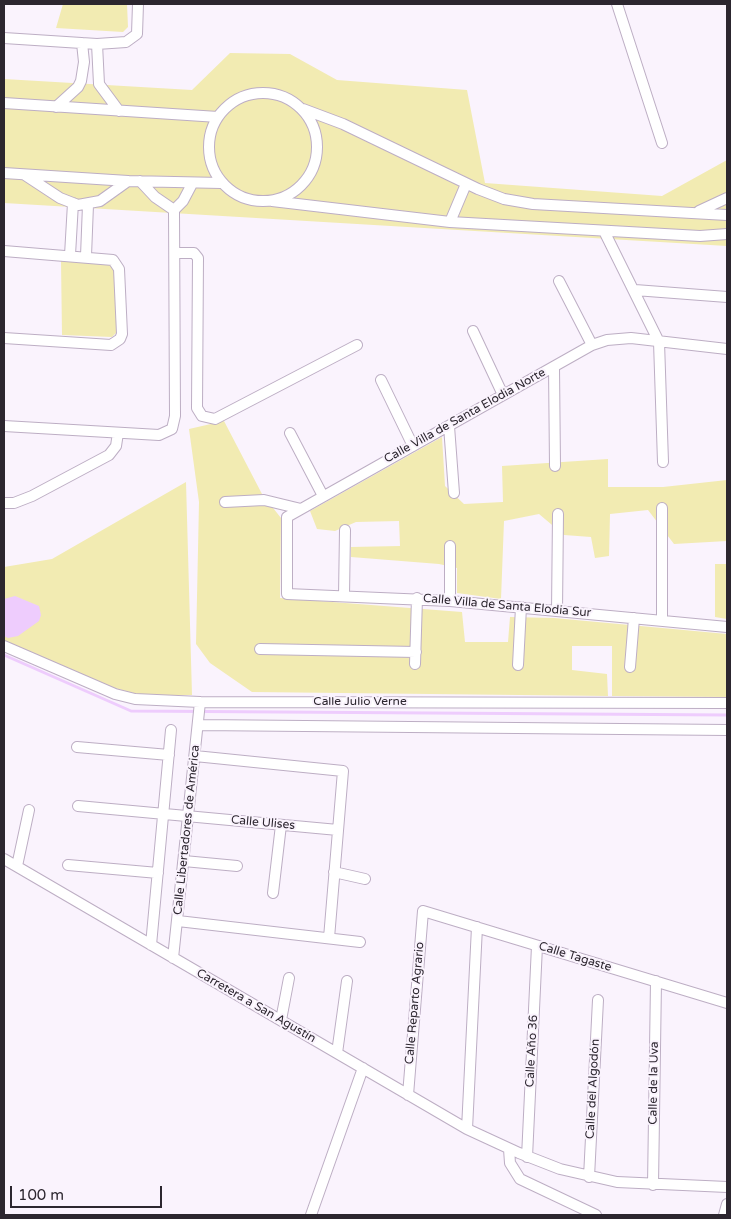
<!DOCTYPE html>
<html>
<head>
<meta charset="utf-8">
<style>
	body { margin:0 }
	#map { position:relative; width:731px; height:1219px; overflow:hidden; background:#faf3fd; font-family:"Varela Round",sans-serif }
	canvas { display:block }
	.frame { position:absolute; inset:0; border:5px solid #2c262f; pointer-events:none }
	.scale { position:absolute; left:10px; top:1186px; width:152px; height:22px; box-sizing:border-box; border:2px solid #2c262f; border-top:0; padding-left:6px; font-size:15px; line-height:18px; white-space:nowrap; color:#2c262f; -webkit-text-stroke:4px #faf3fd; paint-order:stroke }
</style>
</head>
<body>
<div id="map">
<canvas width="731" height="1219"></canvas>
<div class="frame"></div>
<div class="scale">100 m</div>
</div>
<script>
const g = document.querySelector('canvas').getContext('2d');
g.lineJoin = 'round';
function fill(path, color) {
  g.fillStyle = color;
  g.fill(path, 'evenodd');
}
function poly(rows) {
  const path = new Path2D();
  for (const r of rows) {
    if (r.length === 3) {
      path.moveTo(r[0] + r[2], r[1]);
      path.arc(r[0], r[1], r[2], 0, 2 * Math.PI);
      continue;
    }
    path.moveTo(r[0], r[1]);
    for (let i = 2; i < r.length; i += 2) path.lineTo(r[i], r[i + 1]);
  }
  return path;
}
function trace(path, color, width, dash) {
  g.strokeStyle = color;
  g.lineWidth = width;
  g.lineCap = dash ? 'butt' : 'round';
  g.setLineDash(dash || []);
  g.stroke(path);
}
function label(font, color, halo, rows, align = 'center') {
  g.font = font + ' "Varela Round",sans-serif';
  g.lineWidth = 4;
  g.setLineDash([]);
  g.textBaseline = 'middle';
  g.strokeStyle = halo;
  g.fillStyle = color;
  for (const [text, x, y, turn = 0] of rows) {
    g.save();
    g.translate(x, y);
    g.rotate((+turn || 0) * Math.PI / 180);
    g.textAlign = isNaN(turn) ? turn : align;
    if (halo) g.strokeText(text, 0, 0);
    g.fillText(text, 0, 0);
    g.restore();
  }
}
fill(poly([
	[63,4,127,4,128,27,123,32,56,28],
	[230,53,290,54,337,80,467,90,485,183,662,196,727,160,727,246,4,203,4,79,192,90],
	[61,261,107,261,116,269,116,333,112,337,62,335],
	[224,421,262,494,281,518,280,598,462,612,465,642,508,642,510,617,554,618,727,634,727,697,612,696,612,646,572,646,572,670,607,674,608,696,252,692,210,663,196,644,199,502,189,429],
	[442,437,445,486,464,504,503,502,502,466,608,459,608,487,663,487,727,480,727,541,674,544,648,510,610,514,609,556,595,558,591,537,564,535,539,514,504,521,501,599,457,593,457,568,439,564,351,557,351,547,400,546,399,521,356,522,335,531,317,529,310,511],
	[186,482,192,695,141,695,107,686,4,641,4,567,52,559],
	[715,564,727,564,727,619,715,617]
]), '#f2ebb2');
fill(poly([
	[15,596,39,606,41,615,39,621,18,636,8,638,4,636,4,599]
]), '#eeccfd');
trace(poly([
	[4,655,131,711,727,715]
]), '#eeccfd', 3);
const minor = poly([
	[617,4,662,143],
	[4,38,97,44,126,42,137,34,138,4],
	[97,44,99,84,119,111],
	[263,147,54],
	[4,103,218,117],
	[56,107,78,87,81,81,84,62,82,43],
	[303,109,343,124,478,189,504,199,533,204,727,215],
	[4,173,128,181,221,183],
	[25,175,60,198,78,205,100,201,128,181],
	[140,181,155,197,174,210],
	[272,201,450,222,700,236,727,234],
	[699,211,727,198],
	[450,222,466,184],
	[604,231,659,342,663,462],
	[4,251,113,260,119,269,122,334,120,339,111,345,4,338],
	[175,253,194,253,198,258,197,408,202,416,215,419,357,345],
	[70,255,73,203],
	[86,256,88,205],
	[559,281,592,345],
	[635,290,727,297],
	[473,331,503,395],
	[727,349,631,338,607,340,592,345,287,517,287,594,450,601,727,627],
	[554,367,555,466],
	[381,380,413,446],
	[4,426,159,435,172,429,175,416,174,210,183,201,192,184],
	[449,426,454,493],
	[290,433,323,496],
	[225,502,264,500,301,509],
	[4,503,14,503,32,496,109,455,116,446,118,433],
	[450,546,450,601],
	[344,596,345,530],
	[557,611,558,514],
	[662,620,662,508],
	[4,646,115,694,135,699,200,702,727,703],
	[260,649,416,652],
	[415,664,417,598],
	[518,665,521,607],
	[630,667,634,618],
	[199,725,727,730],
	[77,747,169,755],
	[195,756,343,771,329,938],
	[78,806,338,830],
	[4,859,467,1129,519,1153,560,1169,617,1182,727,1187],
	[184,861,237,866],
	[68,865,158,873],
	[17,866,29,810],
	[334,872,365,879],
	[273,893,281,825],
	[178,921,360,942],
	[151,945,171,730],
	[173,958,200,702],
	[281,1020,289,978],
	[337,1053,347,981],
	[408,1095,423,911,727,1003],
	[467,1129,477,927],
	[509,1149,510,1163,520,1179,596,1215],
	[527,1157,537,946],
	[589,1177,598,1000],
	[653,1185,656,981],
	[311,1215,363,1068],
	[724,1215,727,1204]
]);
trace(minor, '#bdaec4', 12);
trace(minor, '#fff', 10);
label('12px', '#2c262f', '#faf3fd', [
	["Calle Villa de Santa Elodia Norte",465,416,-29],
	["Calle Villa de Santa Elodia Sur",507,606,5],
	["Calle Julio Verne",360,702],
	["Calle Ulises",263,823,5],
	["Calle Libertadores de América",187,830,-84],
	["Calle Tagaste",575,957,17],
	["Calle Reparto Agrario",415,1003,-85],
	["Carretera a San Agustín",256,1006,30],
	["Calle Año 36",532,1051,-87],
	["Calle de la Uva",654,1083,-89],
	["Calle del Algodón",593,1089,-87]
]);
</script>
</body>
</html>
